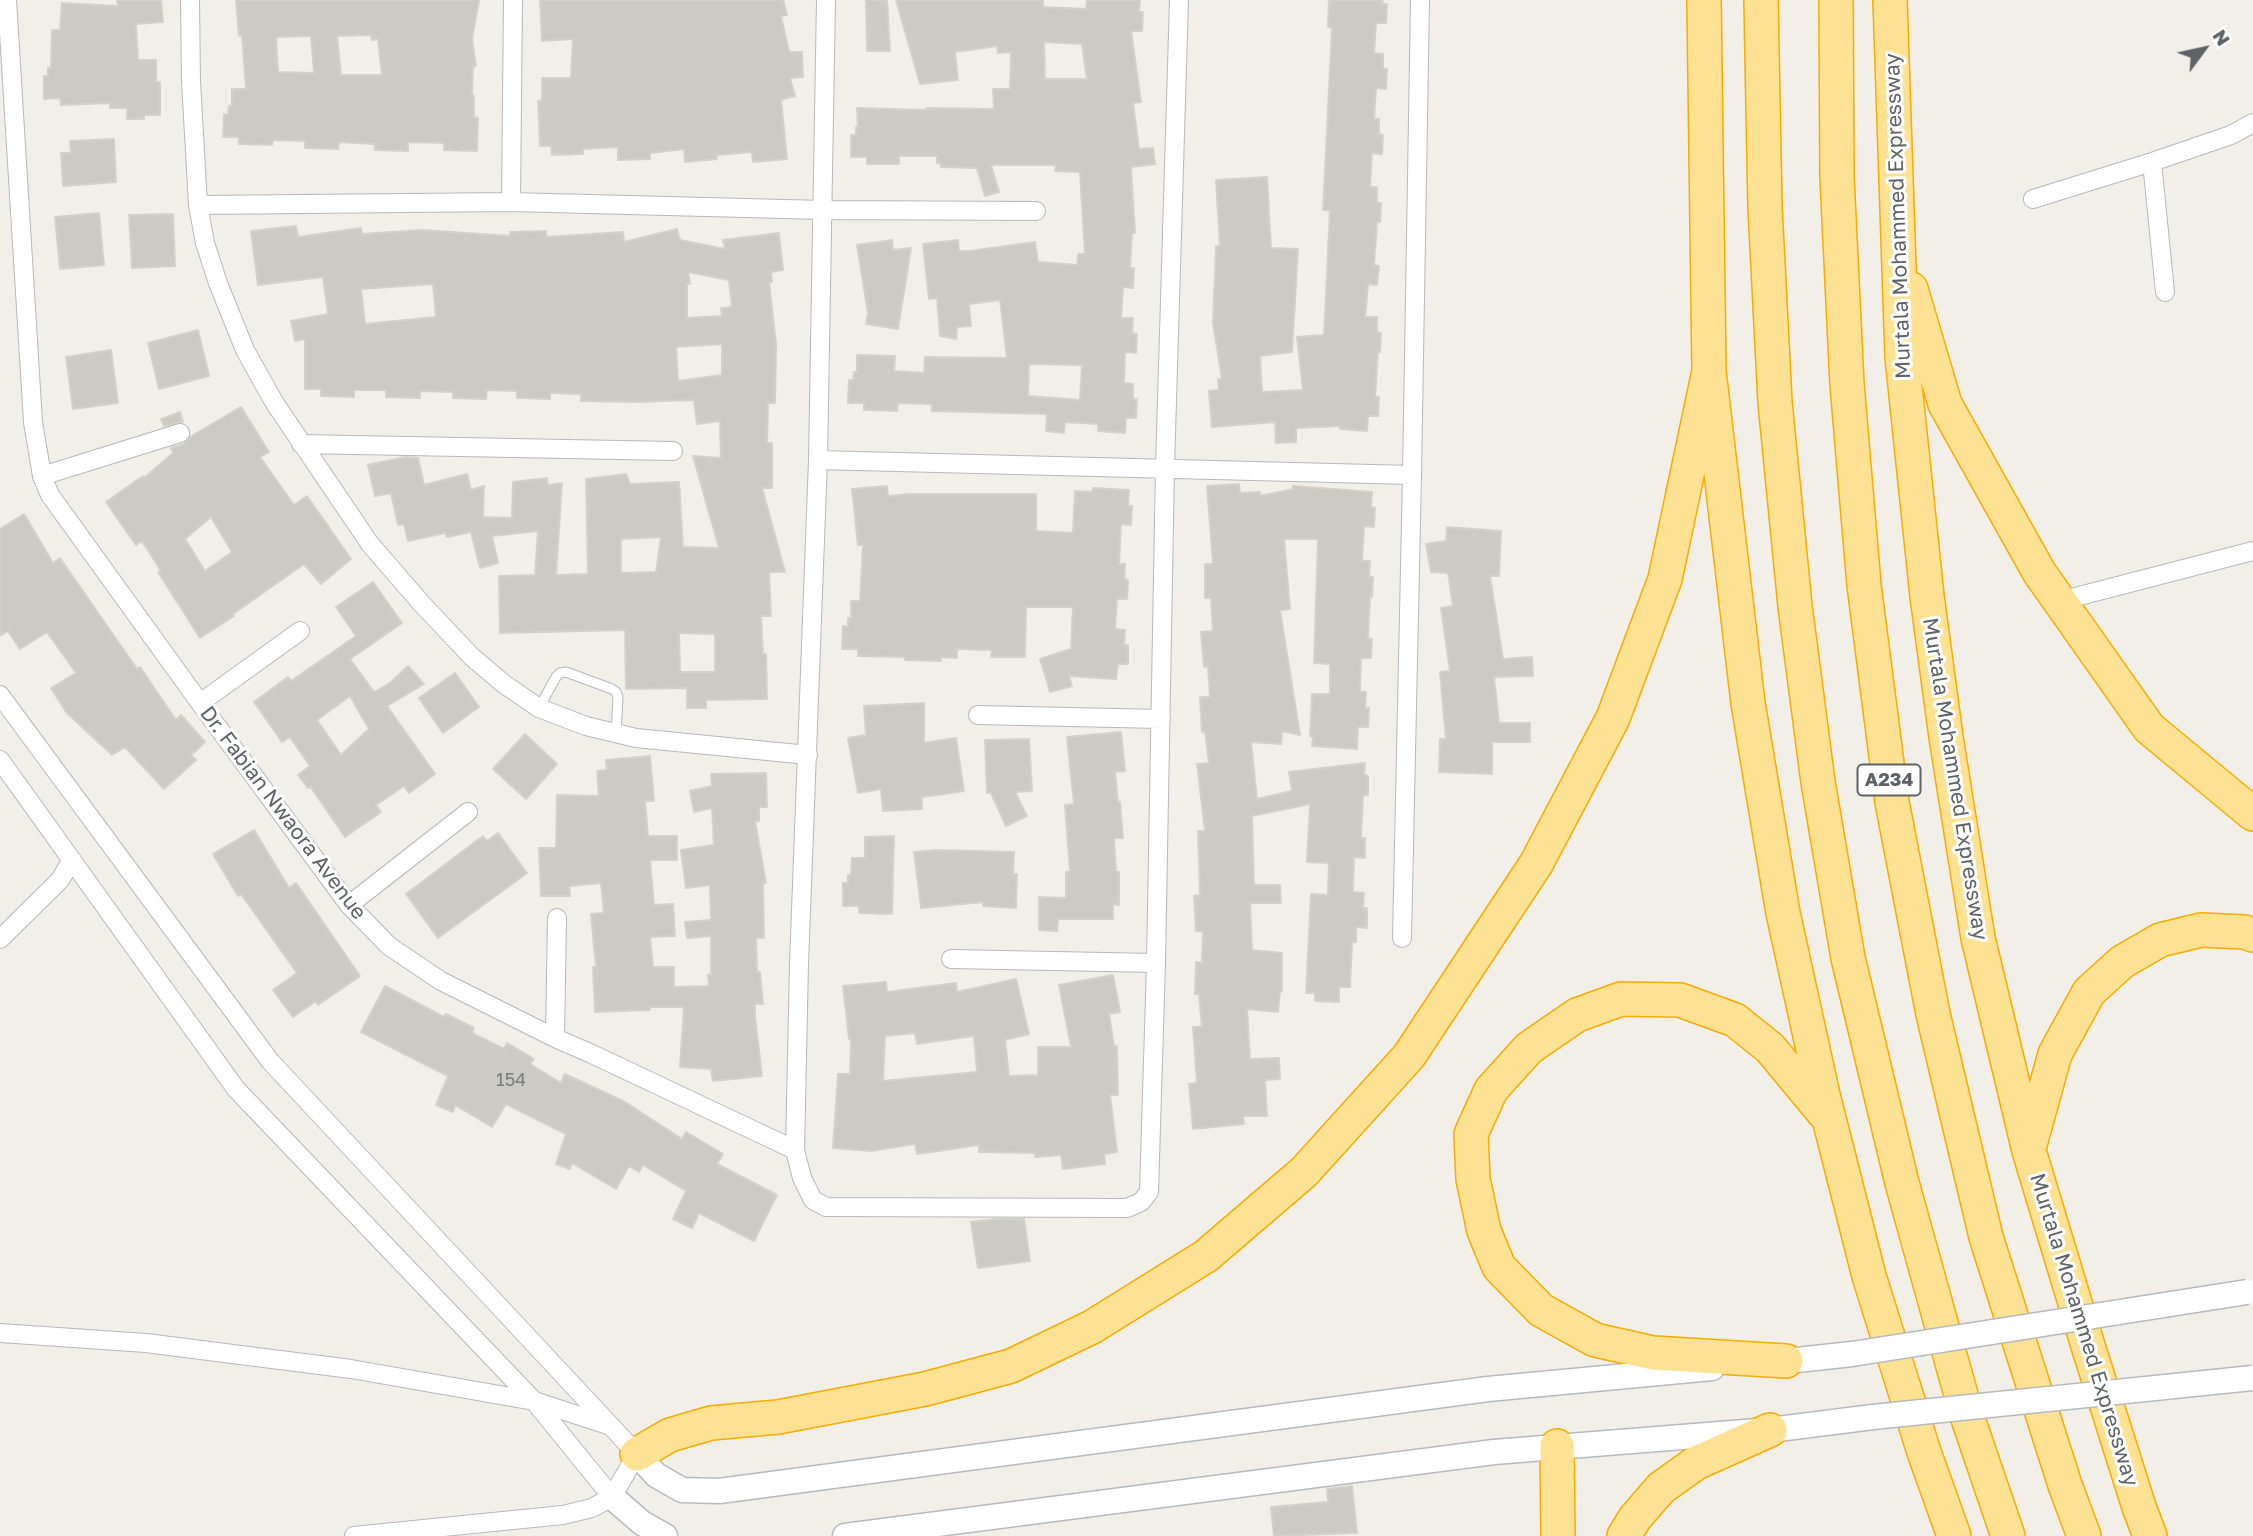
<!DOCTYPE html>
<html>
<head>
<meta charset="utf-8">
<style>
	body { margin:0 }
	#map { position:relative; width:2253px; height:1536px; overflow:hidden; background:#f1efe8; font-family:"Golos Text",sans-serif }
	canvas { display:block }
	.north { position:absolute; left:2169px; top:14px; width:70px; height:70px; -webkit-text-stroke:5px #fff; paint-order:stroke; rotate:57deg; font-size:19px; font-weight:700; line-height:28px; text-align:center; color:#5f6368 }
	.north::after { content:''; display:block; margin:auto; width:24px; height:32px; background:#5f6368; clip-path:polygon(50% 0,100% 100%,50% 72%,0 100%) }
</style>
</head>
<body>
<div id="map">
<canvas width="2253" height="1536"></canvas>
<div class="north">N</div>
</div>
<script>
const g = document.querySelector('canvas').getContext('2d');
g.lineJoin = 'round';
function fill(path, color) {
  g.fillStyle = color;
  g.fill(path, 'evenodd');
}
function poly(rows) {
  const path = new Path2D();
  for (const r of rows) {
    path.moveTo(r[0], r[1]);
    for (let i = 2; i < r.length; i += 2) path.lineTo(r[i], r[i + 1]);
  }
  return path;
}
function trace(path, color, width, dash) {
  g.strokeStyle = color;
  g.lineWidth = width;
  g.lineCap = dash ? 'butt' : 'round';
  g.setLineDash(dash || []);
  g.stroke(path);
}
function label(font, color, halo, rows, align = 'center') {
  g.font = font + ' "Golos Text",sans-serif';
  g.lineWidth = 6;
  g.setLineDash([]);
  g.textBaseline = 'middle';
  g.strokeStyle = halo;
  g.fillStyle = color;
  for (const [text, x, y, turn = 0] of rows) {
    g.save();
    g.translate(x, y);
    g.rotate((+turn || 0) * Math.PI / 180);
    g.textAlign = isNaN(turn) ? turn : align;
    if (halo) g.strokeText(text, 0, 0);
    g.fillText(text, 0, 0);
    g.restore();
  }
}
const building = poly([
	[117,0,161,0,163,22,136,24,138,60,156,60,156,82,160,82,160,115,144,115,144,119,127,119,127,108,110,108,110,103,61,105,60,98,44,99,44,76,48,76,48,68,51,68,52,30,60,30,62,3,118,6,117,0],
	[236,0,479,0,472,39,476,66,473,67,472,96,474,96,474,117,478,118,477,151,444,150,444,143,408,142,408,151,375,150,375,144,339,142,338,149,305,148,305,141,273,140,272,145,239,144,239,137,223,137,224,114,228,115,229,106,232,106,232,89,246,89,242,35,239,36,236,0],
	[371,35,372,40,378,39,382,75,341,75,337,36,371,35],
	[311,36,314,73,278,72,276,37,311,36],
	[540,0,783,0,787,15,781,16,789,52,802,52,803,77,790,78,795,96,781,100,787,159,753,162,752,152,717,155,717,159,685,162,684,149,650,153,650,159,618,160,618,147,583,149,583,154,552,155,551,146,540,146,538,101,542,101,542,78,571,78,573,39,542,41,540,0],
	[866,0,887,0,890,51,867,51,866,0],
	[896,0,1043,0,1043,7,1086,9,1087,0,1140,0,1139,12,1143,12,1142,31,1131,31,1141,102,1133,103,1139,149,1153,148,1155,164,1131,167,1135,233,1132,233,1130,268,1134,268,1133,288,1123,287,1121,318,1133,318,1132,333,1137,334,1136,353,1125,352,1124,383,1133,384,1133,399,1137,399,1136,418,1126,418,1125,433,1098,431,1098,424,1065,422,1064,433,1046,431,1047,414,932,411,932,404,898,403,897,411,869,410,864,410,864,403,848,403,849,380,853,380,854,372,857,372,857,355,895,356,894,371,924,373,925,357,1007,358,1000,300,969,304,971,326,957,327,956,339,940,336,937,298,929,299,923,244,958,240,959,251,970,251,1035,242,1038,262,1077,265,1078,254,1085,254,1080,172,1055,171,1056,165,991,165,999,192,985,196,977,168,941,167,941,163,937,163,937,156,899,156,899,164,867,164,867,157,851,157,851,135,856,135,856,127,858,127,857,108,928,110,927,108,994,109,993,89,1010,89,1011,52,998,53,997,46,955,52,958,80,920,84,896,0],
	[1044,42,1082,44,1087,79,1045,79,1044,42],
	[1029,364,1082,365,1080,400,1028,396,1029,364],
	[1329,0,1383,0,1382,4,1387,4,1386,23,1376,23,1374,53,1383,54,1383,69,1387,69,1386,89,1376,88,1374,119,1379,119,1379,134,1383,135,1382,154,1372,153,1370,187,1377,187,1377,203,1381,203,1380,222,1377,222,1374,265,1379,266,1377,285,1368,284,1365,317,1377,317,1377,332,1381,333,1380,352,1378,352,1375,397,1379,397,1378,416,1368,416,1367,431,1340,429,1340,426,1296,428,1296,442,1276,443,1275,422,1212,427,1209,391,1219,390,1218,379,1222,379,1213,323,1216,246,1220,246,1216,180,1267,177,1271,248,1298,249,1292,352,1260,356,1262,392,1303,390,1297,337,1324,335,1330,210,1323,210,1332,28,1328,27,1329,0],
	[114,139,116,182,63,186,61,153,71,153,70,141,114,139],
	[99,213,104,265,60,269,55,217,99,213],
	[173,214,175,266,132,268,129,215,173,214],
	[296,226,298,237,361,228,362,234,422,230,510,236,510,232,546,231,546,237,623,232,624,242,677,229,680,240,725,249,723,240,779,233,783,270,771,272,772,282,769,282,776,344,775,403,768,403,767,443,772,443,772,488,762,488,785,572,769,572,771,616,761,616,763,654,766,654,767,699,706,700,706,708,687,708,687,688,626,689,625,630,500,633,499,576,535,575,538,531,492,536,498,563,480,568,471,532,447,537,445,533,408,541,404,524,398,525,391,493,375,496,368,465,405,457,418,458,424,485,467,474,471,490,484,486,483,517,512,518,513,482,547,478,548,485,562,483,556,575,588,574,586,479,626,474,630,484,679,482,683,547,719,548,693,456,721,458,720,421,697,424,694,400,636,402,581,401,581,394,550,393,550,399,521,398,517,398,517,391,487,390,486,399,453,398,453,392,420,391,420,398,386,397,386,390,354,390,354,397,321,396,321,389,305,389,305,339,295,341,291,321,328,314,323,277,258,285,251,231,296,226],
	[688,272,729,280,732,307,721,308,722,316,687,318,687,284,690,284,688,272],
	[433,284,436,317,365,324,361,289,433,284],
	[722,344,722,375,678,381,676,347,722,344],
	[661,537,656,572,621,573,621,539,661,537],
	[679,633,715,634,715,672,680,672,679,633],
	[892,240,893,250,911,248,898,329,866,324,868,313,857,245,892,240],
	[198,330,209,376,159,389,148,343,198,330],
	[111,350,118,403,73,409,66,357,111,350],
	[241,407,269,452,260,457,294,505,307,496,351,559,321,584,304,564,233,614,234,616,200,638,158,572,161,571,142,541,136,545,106,502,143,476,144,478,173,453,171,448,184,444,190,437,241,407],
	[211,517,232,552,205,571,185,539,211,517],
	[180,412,183,422,164,426,161,419,180,412],
	[1239,484,1240,493,1260,492,1260,496,1293,489,1293,486,1372,492,1371,507,1375,508,1374,527,1364,526,1362,561,1370,561,1369,577,1373,577,1372,597,1370,596,1368,639,1372,639,1371,658,1361,658,1360,692,1366,692,1365,708,1369,708,1368,727,1358,727,1357,749,1312,746,1313,737,1310,736,1312,694,1330,694,1330,664,1314,663,1318,539,1284,539,1290,609,1280,610,1300,735,1282,731,1281,744,1251,742,1257,799,1292,791,1289,772,1365,763,1364,775,1368,776,1368,795,1363,795,1361,838,1365,838,1365,858,1354,857,1353,892,1364,893,1363,908,1367,908,1367,928,1356,927,1356,942,1352,942,1350,987,1339,987,1339,1002,1315,1001,1315,993,1306,993,1311,894,1328,895,1329,863,1307,862,1310,804,1252,816,1254,885,1280,885,1281,903,1250,903,1252,950,1282,953,1282,991,1280,991,1278,1012,1247,1009,1250,1059,1279,1058,1280,1079,1265,1080,1267,1116,1243,1116,1244,1124,1193,1129,1189,1084,1197,1083,1193,1027,1202,1027,1199,994,1195,994,1196,962,1202,963,1203,931,1196,931,1194,896,1200,895,1198,831,1205,831,1197,764,1209,763,1205,732,1202,732,1200,697,1210,697,1208,666,1204,667,1201,632,1213,631,1211,598,1205,598,1205,564,1213,564,1207,486,1239,484],
	[887,486,888,496,909,494,1036,494,1036,531,1073,533,1075,491,1092,492,1093,488,1129,490,1128,506,1132,506,1131,525,1121,524,1119,564,1125,564,1124,579,1128,580,1127,599,1117,599,1115,629,1125,630,1124,645,1128,645,1128,664,1118,664,1116,679,1069,676,1072,686,1050,692,1040,659,1071,649,1073,607,1026,607,1025,657,991,657,992,650,957,649,957,658,941,657,941,661,905,660,904,657,858,656,858,649,842,649,843,626,848,627,848,618,851,618,851,601,860,601,863,545,858,545,852,489,887,486],
	[24,514,53,563,60,558,137,669,140,667,176,720,181,715,205,742,191,755,196,760,164,789,125,747,112,755,66,712,51,688,76,673,47,632,20,649,8,631,0,636,0,529,24,514],
	[1447,527,1501,531,1499,576,1490,576,1503,659,1532,657,1533,676,1494,677,1499,723,1530,723,1530,742,1492,742,1492,774,1439,772,1440,739,1446,739,1440,672,1450,671,1441,608,1453,606,1448,573,1431,572,1426,544,1446,541,1447,527],
	[373,582,402,623,350,659,374,692,390,683,408,666,424,684,387,706,435,774,409,793,404,786,376,805,381,812,345,837,310,786,308,788,298,775,310,766,290,737,282,742,254,702,288,677,291,681,356,636,336,607,373,582],
	[350,696,369,729,341,755,317,720,350,696],
	[455,673,479,707,443,733,419,698,455,673],
	[924,703,924,743,956,738,964,791,922,797,922,809,883,811,881,789,858,793,848,738,866,735,864,706,924,703],
	[1121,732,1125,771,1115,772,1118,802,1120,802,1123,838,1114,838,1116,872,1119,872,1119,905,1113,904,1113,919,1058,919,1057,931,1039,930,1039,897,1066,898,1066,872,1070,872,1065,805,1074,804,1067,737,1121,732],
	[525,734,557,764,526,799,493,769,525,734],
	[1029,739,1032,791,1015,792,1027,816,1006,826,991,793,987,793,985,740,1029,739],
	[650,756,654,801,645,801,648,836,677,836,677,860,650,860,654,905,673,904,675,936,650,937,653,967,674,967,674,987,709,986,708,975,711,975,711,936,687,938,685,922,711,920,710,885,686,888,681,850,714,845,712,808,694,812,690,791,712,786,711,774,766,773,767,807,759,807,759,821,755,821,766,883,763,883,764,938,756,938,757,972,760,972,763,1004,755,1004,755,1017,762,1076,713,1081,711,1069,680,1067,684,1007,650,1007,650,1010,595,1012,593,967,596,967,591,914,604,913,601,883,569,886,570,896,541,896,539,848,556,848,557,795,599,796,597,771,607,770,606,760,650,756],
	[254,830,289,888,296,883,360,976,318,1005,316,1001,293,1017,273,990,297,973,241,894,238,896,213,854,254,830],
	[498,833,527,873,438,938,406,894,483,836,487,841,498,833],
	[894,836,892,914,859,913,859,906,843,906,843,883,848,883,848,875,851,875,852,858,865,858,865,837,894,836],
	[937,850,1014,852,1013,874,1017,874,1016,908,983,906,983,902,921,908,914,852,937,850],
	[1113,975,1120,1012,1109,1014,1114,1046,1117,1046,1118,1095,1110,1095,1117,1152,1104,1154,1105,1164,1063,1169,1061,1155,1035,1157,1035,1153,979,1152,979,1145,917,1154,915,1144,871,1151,833,1148,838,1074,850,1074,851,1039,849,1039,843,986,886,982,887,992,956,983,957,992,1016,979,1029,1034,1005,1040,1009,1076,1038,1075,1038,1047,1071,1047,1059,985,1113,975],
	[915,1033,917,1044,974,1036,977,1072,883,1081,885,1036,915,1033],
	[385,986,444,1017,446,1014,474,1028,472,1033,504,1049,507,1043,534,1059,530,1064,561,1083,565,1074,625,1102,682,1139,686,1132,723,1154,717,1164,777,1195,754,1241,699,1213,692,1228,673,1219,686,1191,643,1165,639,1172,629,1166,616,1189,572,1163,570,1169,556,1164,566,1134,506,1104,492,1127,455,1105,453,1112,436,1105,448,1076,361,1032,385,986],
	[996,1219,1024,1219,1030,1261,978,1268,971,1222,996,1219],
	[1352,1486,1357,1533,1274,1536,1271,1507,1328,1502,1327,1489,1352,1486]
]);
fill(building, '#cccac5');
trace(building, '#d6d1c6', 2);
const lane = poly([
	[539,708,556,677,560,673,566,672,612,689,616,692,618,697,616,733]
]);
const street = poly([
	[7,0,33,422,42,476,50,495,200,703,349,905,389,946,441,981,555,1038,592,1054,795,1150],
	[190,0,191,81,198,205,205,243,218,283,245,350,274,402,370,544,421,603,472,657,504,684,539,708,586,726,636,738,808,755],
	[826,0,818,460,799,964,795,1150,802,1178,813,1200,826,1207,1127,1208,1141,1202,1149,1192,1156,963,1165,467,1179,0],
	[2152,162,2165,292],
	[2033,199,2152,162,2231,135,2253,123],
	[511,202,513,0],
	[198,205,511,202,823,210,1036,211],
	[301,444,673,451],
	[818,460,1412,475],
	[42,476,180,433],
	[2060,601,2253,551],
	[0,695,270,1061,637,1454,612,1497,592,1508,563,1515,354,1536],
	[200,703,300,631],
	[978,715,1161,719],
	[0,760,236,1089,534,1401,612,1497],
	[349,905,468,812],
	[1402,938,1412,475,1420,0],
	[0,939,60,880,72,860],
	[951,959,1156,963],
	[555,1038,557,918],
	[0,1333,146,1343,351,1369,534,1401,611,1426]
]);
const secondary = poly([
	[1769,1363,1852,1354],
	[637,1454,656,1475,682,1490,719,1491,1488,1389,1712,1368],
	[612,1497,642,1523,665,1536],
	[845,1536,1494,1452,1770,1430,1873,1417]
]);
const highway = poly([
	[1704,0,1709,371,1748,703,1783,913,1823,1095,1869,1276,1924,1452,1954,1536],
	[1761,0,1765,207,1775,402,1795,606,1818,782,1848,958,1902,1183,1966,1413,2008,1536],
	[1836,0,1837,177,1847,384,1864,585,1892,802,1933,1014,1986,1237,2065,1485,2084,1536],
	[1890,0,1902,357,1927,596,1946,737,1978,938,2029,1151,2089,1349,2139,1507,2150,1536],
	[1911,289,1945,404,2039,572,2149,728,2253,814],
	[2029,1148,2055,1054,2089,992,2122,962,2160,940,2201,930,2244,932,2253,935],
	[1786,1361,1653,1353,1595,1340,1541,1310,1499,1267,1484,1231,1473,1179,1471,1134,1491,1090,1529,1048,1577,1015,1621,999,1680,1000,1735,1020,1770,1048,1823,1112],
	[1557,1446,1558,1536],
	[637,1454,670,1435,711,1423,778,1417,925,1389,1011,1366,1092,1327,1206,1256,1304,1172,1409,1056,1536,864,1613,718,1665,579,1709,371],
	[1624,1536,1635,1518,1661,1488,1696,1463,1770,1430]
]);
trace(lane, '#b5b8bc', 11);
trace(street, '#b5b8bc', 20);
trace(secondary, '#b6babf', 27);
trace(highway, '#f9ab00', 36);
trace(lane, '#fff', 9);
trace(street, '#fff', 18);
trace(secondary, '#fff', 24);
trace(highway, '#fde293', 33);
const secondaryBridge = poly([
	[1852,1354,2247,1292],
	[1873,1417,2253,1378]
]);
trace(secondaryBridge, '#b6babf', 27, []);
trace(secondaryBridge, '#fff', 24);
label('18px', '#7a7d7f', null, [
	["154",511,1080]
]);
for (const [x, y, w] of [
	[1889,780,63]
]) {
  const box = new Path2D();
  box.roundRect(x - w / 2, y - 15.5, w, 31, 5);
  g.fillStyle = '#fff';
  g.fill(box);
  trace(box, '#5f6368', 2);
}
label('bold 19px', '#5f6368', null, [
	["A234",1889,780]
]);
label('21px', '#5f6368', '#fff', [
	["Murtala Mohammed Expressway",1898,216,-92],
	["Murtala Mohammed Expressway",1955,779,81],
	["Dr. Fabian Nwaora Avenue",283,813,53],
	["Murtala Mohammed Expressway",2084,1330,73]
]);
</script>
</body>
</html>
